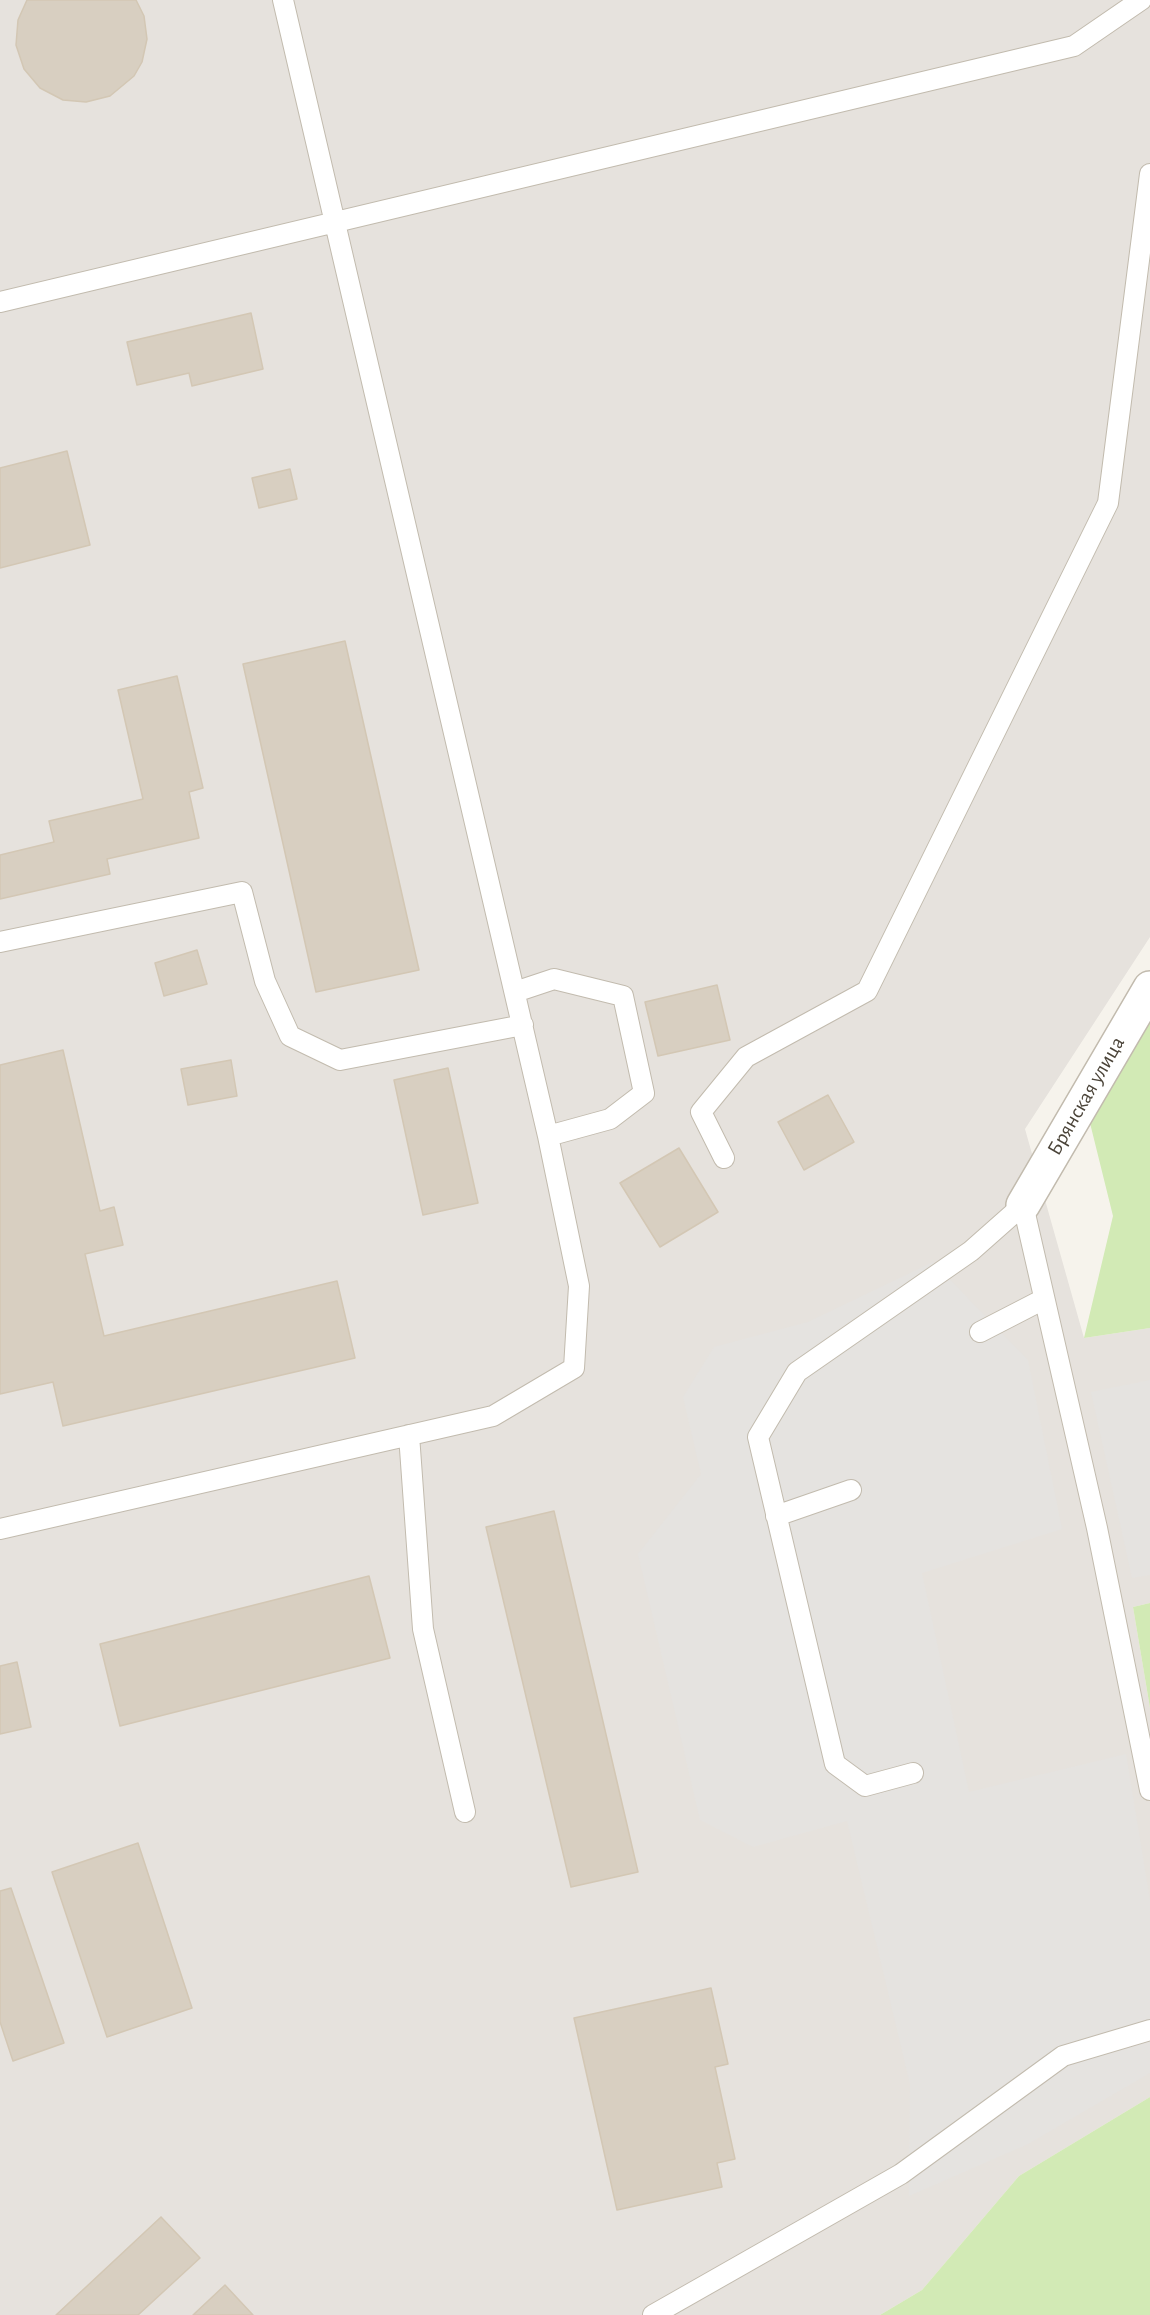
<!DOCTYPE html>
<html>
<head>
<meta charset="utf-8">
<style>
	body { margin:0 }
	canvas { display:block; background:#f6f3ec }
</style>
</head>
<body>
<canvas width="1150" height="2315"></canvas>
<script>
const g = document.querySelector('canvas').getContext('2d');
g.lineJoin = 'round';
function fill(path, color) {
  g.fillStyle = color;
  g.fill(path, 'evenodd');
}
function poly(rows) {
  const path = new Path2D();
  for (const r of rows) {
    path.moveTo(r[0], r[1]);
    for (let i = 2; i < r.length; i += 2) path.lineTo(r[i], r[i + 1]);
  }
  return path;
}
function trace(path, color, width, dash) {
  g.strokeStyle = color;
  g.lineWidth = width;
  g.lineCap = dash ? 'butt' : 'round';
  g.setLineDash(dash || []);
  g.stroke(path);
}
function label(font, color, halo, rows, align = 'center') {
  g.font = font + ' "Alegreya Sans",sans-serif';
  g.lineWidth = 4.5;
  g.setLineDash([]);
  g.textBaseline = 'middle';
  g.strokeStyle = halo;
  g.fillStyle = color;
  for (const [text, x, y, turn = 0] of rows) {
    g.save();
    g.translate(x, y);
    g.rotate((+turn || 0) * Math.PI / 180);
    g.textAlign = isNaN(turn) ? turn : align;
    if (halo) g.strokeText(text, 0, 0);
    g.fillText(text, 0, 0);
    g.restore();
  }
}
fill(poly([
	[0,0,1150,0,1150,937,1025,1129,1084,1338,1150,1328,1150,1603,1133,1607,1150,1708,1150,2097,1019,2176,922,2290,880,2315,0,2315]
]), '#e6e2dd');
fill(poly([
	[1150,1018,1150,1328,1084,1338,1113,1216,1089,1119],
	[1150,1603,1150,1708,1133,1607],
	[1150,2097,1150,2315,880,2315,922,2290,1019,2176]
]), '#d2eab5');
fill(poly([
	[933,1262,1028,1360,1062,1529,922,1573,969,1792,1126,1754,1150,1900,1150,2073,1028,2144,909,2196,910,2084,847,1821,753,1847,700,1820,638,1554,701,1474,683,1397,714,1347,808,1322],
	[1150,1380,1150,1575,1132,1578,1091,1392]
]), '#e5e3e0');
const building = poly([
	[27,0,136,0,144,16,147,39,142,62,134,76,110,96,86,102,63,100,40,88,24,69,16,45,18,20,27,0],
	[251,313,263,369,192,386,189,373,137,385,127,342,251,313],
	[67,451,90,545,0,568,0,468,67,451],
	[290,469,297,499,259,508,252,478,290,469],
	[345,641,419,970,316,992,243,664,345,641],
	[177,676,203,788,189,792,199,838,107,859,110,874,0,899,0,855,54,842,49,821,143,799,118,690,177,676],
	[197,950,207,984,164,996,155,963,197,950],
	[717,985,730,1040,658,1056,645,1002,717,985],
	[63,1050,100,1211,114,1207,123,1245,85,1254,104,1336,337,1281,355,1358,63,1426,53,1382,0,1394,0,1065,63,1050],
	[231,1060,237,1096,188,1105,181,1069,231,1060],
	[448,1068,478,1203,423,1215,394,1080,448,1068],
	[828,1095,854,1142,804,1170,778,1122,828,1095],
	[679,1148,718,1212,660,1247,620,1183,679,1148],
	[554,1511,638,1872,571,1887,486,1527,554,1511],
	[369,1576,390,1658,120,1726,100,1644,369,1576],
	[17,1662,31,1727,0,1734,0,1666,17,1662],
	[138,1843,192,2008,107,2037,52,1872,138,1843],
	[11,1888,64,2043,13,2061,0,2022,0,1891,11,1888],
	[711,1988,728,2064,715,2067,735,2159,717,2163,722,2187,617,2210,574,2018,711,1988],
	[161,2217,200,2258,138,2315,56,2315,161,2217],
	[225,2285,253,2315,193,2315,225,2285]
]);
fill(building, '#d8cfc1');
trace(building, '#d3c7b4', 1.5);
const service = poly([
	[0,302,1074,46,1141,0],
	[0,942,242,892,265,981,290,1036,340,1060,523,1025],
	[515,992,554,979,623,996,644,1093,610,1119,548,1136],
	[724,1158,701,1112,746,1057,867,991,1108,503,1150,174],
	[980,1332,1044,1299],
	[409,1435,423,1629,465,1812],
	[776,1516,851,1490],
	[0,1529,493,1416,574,1368,579,1286,548,1136,283,0],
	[913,1773,865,1786,835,1764,758,1437,797,1372,971,1251,1023,1205,1097,1528,1150,1790],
	[653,2315,901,2174,1063,2056,1150,2030]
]);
const minor = poly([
	[1023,1205,1150,988]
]);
trace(service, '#c2bbae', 22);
trace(minor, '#c2bbae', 36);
trace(service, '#fff', 20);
trace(minor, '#fff', 33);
label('21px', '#4b4439', '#fff', [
	["Брянская улица",1086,1096,-60]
]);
</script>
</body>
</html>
